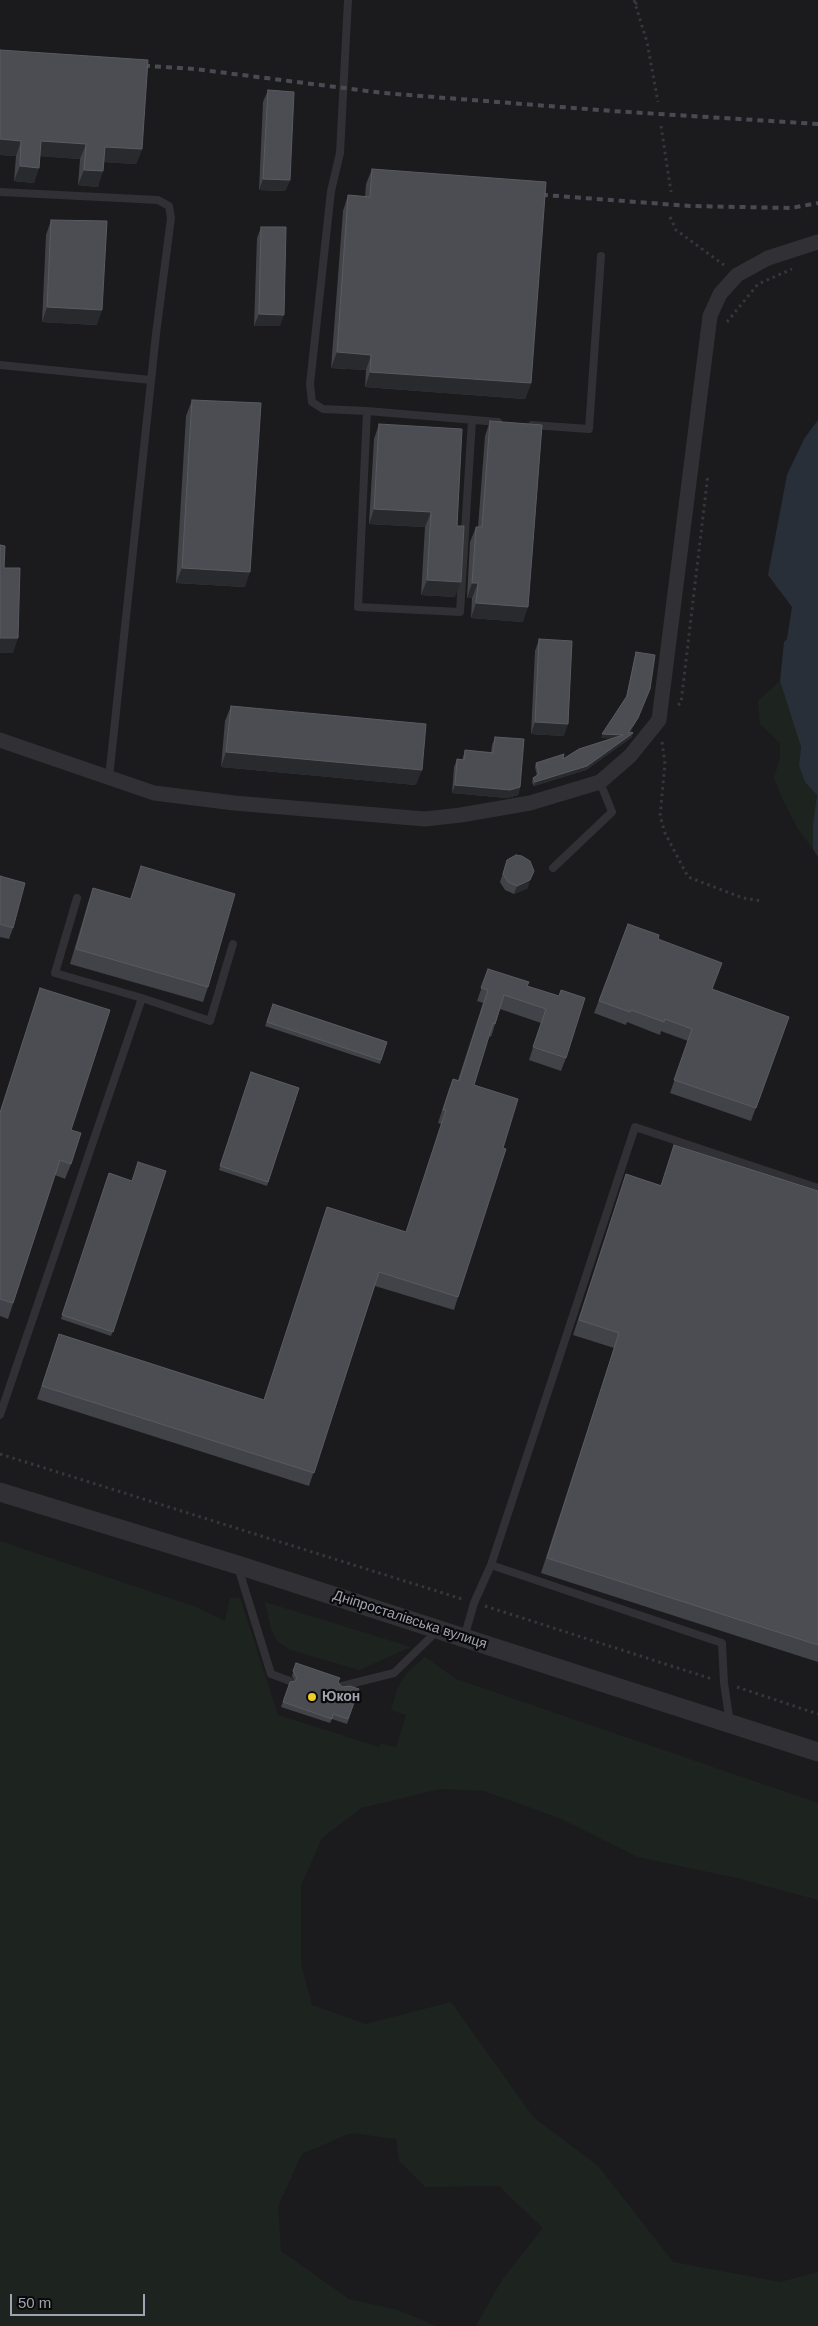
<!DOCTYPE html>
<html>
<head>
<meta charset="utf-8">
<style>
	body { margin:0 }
	#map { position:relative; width:818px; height:2326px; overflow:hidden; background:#0f0f10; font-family:Arial,sans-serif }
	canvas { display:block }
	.scale { position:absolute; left:10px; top:2294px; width:135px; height:22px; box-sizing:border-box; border:2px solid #a0a2b1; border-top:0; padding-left:6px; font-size:15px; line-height:18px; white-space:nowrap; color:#a0a2b1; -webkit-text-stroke:4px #0a0a0b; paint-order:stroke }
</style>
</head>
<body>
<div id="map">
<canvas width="818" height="2326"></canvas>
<div class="scale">50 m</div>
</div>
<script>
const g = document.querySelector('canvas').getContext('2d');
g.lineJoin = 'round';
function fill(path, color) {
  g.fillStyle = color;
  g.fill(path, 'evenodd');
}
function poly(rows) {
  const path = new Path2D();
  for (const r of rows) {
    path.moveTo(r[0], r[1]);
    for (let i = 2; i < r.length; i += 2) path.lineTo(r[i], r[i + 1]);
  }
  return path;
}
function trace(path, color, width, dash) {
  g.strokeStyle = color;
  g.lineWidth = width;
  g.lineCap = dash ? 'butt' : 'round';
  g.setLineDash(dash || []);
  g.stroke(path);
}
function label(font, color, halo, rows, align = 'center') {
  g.font = font + ' Arial,sans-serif';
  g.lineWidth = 4.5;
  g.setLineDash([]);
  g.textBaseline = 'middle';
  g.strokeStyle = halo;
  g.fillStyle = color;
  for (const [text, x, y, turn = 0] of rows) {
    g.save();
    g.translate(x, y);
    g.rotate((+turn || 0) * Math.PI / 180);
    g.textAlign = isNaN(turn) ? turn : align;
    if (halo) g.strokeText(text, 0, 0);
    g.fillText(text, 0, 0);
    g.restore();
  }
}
fill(poly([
	[0,0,818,0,818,2326,0,2326]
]), '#1b1b1d');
fill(poly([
	[780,681,801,747,799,766,805,782,817,794,813,824,813,849,798,829,783,800,774,778,780,758,780,743,760,724,758,701],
	[0,1541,196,1607,225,1621,230,1598,240,1598,278,1715,379,1747,381,1743,396,1748,406,1715,391,1710,398,1687,406,1674,425,1657,456,1679,818,1803,818,1900,741,1879,638,1857,559,1818,484,1791,440,1789,361,1808,322,1838,301,1886,301,1964,312,2005,366,2024,451,2002,534,2118,598,2166,673,2262,780,2282,818,2272,818,2326,476,2326,502,2280,543,2228,499,2186,426,2187,399,2161,396,2139,351,2133,302,2154,278,2206,281,2251,349,2299,398,2310,436,2326,0,2326],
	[265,1602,411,1647,359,1670,291,1650,278,1642,271,1628]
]), '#1d241f');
fill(poly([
	[818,420,818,857,813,849,813,824,817,795,805,782,799,766,801,747,780,681,784,642,787,639,792,607,768,575,787,475,804,439]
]), '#292f38');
trace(poly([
	[634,0,647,42,658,102],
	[635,4,640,0],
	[661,126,671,192],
	[670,217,676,230,724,265],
	[727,322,758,284,792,269],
	[678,705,681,703,708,474],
	[662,742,665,764,660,816,665,833,688,877,743,898,762,901],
	[0,1454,462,1599],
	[485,1606,712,1679],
	[737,1687,818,1714]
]), '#36373c', 3, [2.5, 4]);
trace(poly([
	[348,0,340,153,331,191,310,384,312,402,323,409,367,411,498,422],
	[0,192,158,200,169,206,171,218,156,334,109,778],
	[0,365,151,380],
	[367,411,358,607,460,612,472,420],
	[532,425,589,429,601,256],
	[553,868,612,812,600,782],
	[77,898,55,973,142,998,210,1021,233,944],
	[0,1415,142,998],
	[491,1565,635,1127,818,1188],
	[238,1567,271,1674,290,1681],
	[464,1638,474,1603,491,1565,722,1643,724,1683,730,1723],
	[342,1686,394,1673,437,1631]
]), '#303035', 8);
trace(poly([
	[0,740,154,793,234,803,425,819,461,815,530,803,600,782,630,756,659,720,710,316,720,294,737,275,768,258,818,242]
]), '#303035', 15);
trace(poly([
	[0,1492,238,1565,818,1752]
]), '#303035', 19);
trace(poly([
	[133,65,195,69,383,93,612,111,818,124],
	[531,194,690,206,791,208,818,203]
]), '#4a4b52', 4, [6, 5]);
fill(poly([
	[0,50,142,149,136,164,104,162,98,187,78,185,80,159,40,156,34,183,14,181,16,156,0,155],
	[268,90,290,180,285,191,259,190,263,102],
	[372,169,531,383,525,399,365,387,366,370,331,368,343,211,348,195,365,197,366,184],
	[51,220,97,325,42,322,46,235],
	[261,227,280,326,254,326,257,238],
	[192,400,245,587,176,583,186,416],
	[490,421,523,622,471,618,472,598,467,598,470,542,476,527,478,527,485,436],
	[379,424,457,526,455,597,421,595,425,527,369,524,374,439],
	[539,639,564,736,531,734,535,651],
	[636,652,636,722,629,733,632,737,586,770,534,786,532,782,533,778,537,776,535,767,536,763,563,759,612,738,601,738,626,697],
	[231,706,416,785,221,767,225,721],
	[495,737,520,787,518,795,507,798,452,793,454,767,457,759,462,760,465,750,491,752,492,745],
	[507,860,528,888,514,894,505,890,500,882],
	[141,866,208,987,203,1002,70,964,88,903,93,888,130,899],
	[0,876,13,928,9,939,0,937],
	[628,924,659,935,658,939,712,989,789,1017,751,1121,670,1093,688,1041,661,1031,660,1035,627,1022,626,1025,594,1013],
	[488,969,527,986,559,996,566,1058,561,1071,529,1060,541,1023,500,1009,491,1037,489,1036,474,1085,503,1148,458,1297,454,1310,375,1286,309,1486,37,1399,59,1334,264,1400,327,1207,406,1232,441,1124,438,1123,448,1092,453,1079,458,1080,483,1003,477,1001],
	[40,988,71,1130,71,1164,65,1179,55,1175,8,1319,0,1316,0,1111],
	[273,1004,387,1042,380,1064,265,1026],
	[251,1072,299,1088,267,1186,219,1170],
	[674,1145,818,1191,818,1662,541,1573,614,1348,573,1335,626,1174,661,1185],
	[166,1171,111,1336,61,1319,109,1173,132,1181],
	[296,1663,342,1687,359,1689,347,1724,332,1719,330,1723,281,1707,290,1682,295,1681,292,1676]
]), '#424348');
fill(poly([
	[0,139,21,141,16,156,0,155],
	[41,141,86,144,80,159,36,156],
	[105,147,142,149,136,164,99,162],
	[20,166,39,168,34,183,14,181],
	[84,170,103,171,98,187,78,185],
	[263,179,290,180,285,191,259,190],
	[47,307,102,310,97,325,42,322],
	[259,314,284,315,280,326,254,326],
	[337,352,371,355,366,370,331,368],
	[370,372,531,383,525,399,365,387],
	[374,509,431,512,425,527,369,524],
	[182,568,250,572,245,587,176,583],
	[427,580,461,582,455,597,421,595],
	[472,583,478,583,472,598,467,598],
	[476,603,528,607,523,622,471,618],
	[0,638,18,638,13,653,0,653],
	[650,689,636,722,626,737],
	[535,722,568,724,564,736,531,734],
	[633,733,632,737,586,770,534,786,535,782],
	[602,734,623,735,622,739,601,738],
	[226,752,422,770,416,785,221,767],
	[455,785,520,787,518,795,507,798,452,793],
	[530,880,528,888,514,894,517,886]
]), '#292a2d');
const building = poly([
	[0,50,148,60,142,149,105,147,103,171,84,170,86,144,41,141,39,168,20,166,21,141,0,139,0,50],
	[268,90,294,92,290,180,263,179,268,90],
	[372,169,546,182,531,383,370,372,371,355,337,352,348,195,370,197,372,169],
	[51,220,107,221,102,310,47,307,51,220],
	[261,227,286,227,284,315,259,314,261,227],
	[192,400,261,403,250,572,182,568,192,400],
	[490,421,542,425,528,607,476,603,478,583,472,583,476,527,482,527,490,421],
	[379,424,462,429,457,526,464,526,461,582,427,580,431,512,374,509,379,424],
	[0,545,5,546,4,568,20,568,18,638,0,638,0,545],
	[539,639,572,641,568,724,535,722,539,639],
	[636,652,655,655,650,689,638,718,628,733,632,732,633,733,587,766,535,782,533,778,539,774,536,763,564,754,563,759,579,749,623,735,602,734,627,696,636,652],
	[231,706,426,724,422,770,226,752,231,706],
	[495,737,524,739,520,787,510,790,455,785,457,759,464,760,465,750,493,753,495,737],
	[516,855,522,856,530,861,534,871,530,880,517,886,508,882,503,874,507,860,516,855],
	[141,866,235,894,208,987,76,949,93,888,131,899,141,866],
	[0,876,25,883,13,928,0,924,0,876],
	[628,924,659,935,658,939,722,963,712,989,789,1017,756,1108,674,1080,692,1029,665,1019,664,1022,631,1010,630,1012,599,1001,628,924],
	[488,969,529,982,527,986,559,996,561,990,585,998,566,1058,533,1047,546,1009,504,995,495,1024,493,1023,474,1085,518,1099,503,1148,506,1149,458,1297,379,1272,314,1473,42,1386,59,1334,264,1400,327,1207,406,1232,446,1110,443,1110,453,1079,459,1081,488,990,481,988,488,969],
	[40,988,110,1010,71,1130,81,1133,71,1164,60,1160,13,1303,0,1299,0,1113,40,988],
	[273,1004,387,1042,381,1060,267,1022,273,1004],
	[251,1072,299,1088,268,1182,220,1166,251,1072],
	[674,1145,818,1191,818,1645,547,1558,619,1333,579,1320,626,1174,661,1186,674,1145],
	[138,1162,166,1171,113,1332,62,1315,109,1173,132,1181,138,1162],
	[296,1663,340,1678,338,1682,342,1687,350,1686,359,1689,348,1719,333,1714,332,1719,283,1702,290,1682,295,1681,297,1678,293,1671,296,1663]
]);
fill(building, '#4c4d53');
trace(building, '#595b62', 1);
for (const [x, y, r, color] of [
	[312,1697,5,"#edcd2a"]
]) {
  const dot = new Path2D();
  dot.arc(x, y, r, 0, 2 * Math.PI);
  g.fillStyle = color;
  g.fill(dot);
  trace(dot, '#0a0a0b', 2);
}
label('14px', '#a0a2b1', '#0a0a0b', [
	["Дніпросталівська вулиця",410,1620,18]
]);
label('bold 14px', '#a0a2b1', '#0a0a0b', [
	["Юкон",322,1697]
], 'left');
</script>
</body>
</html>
